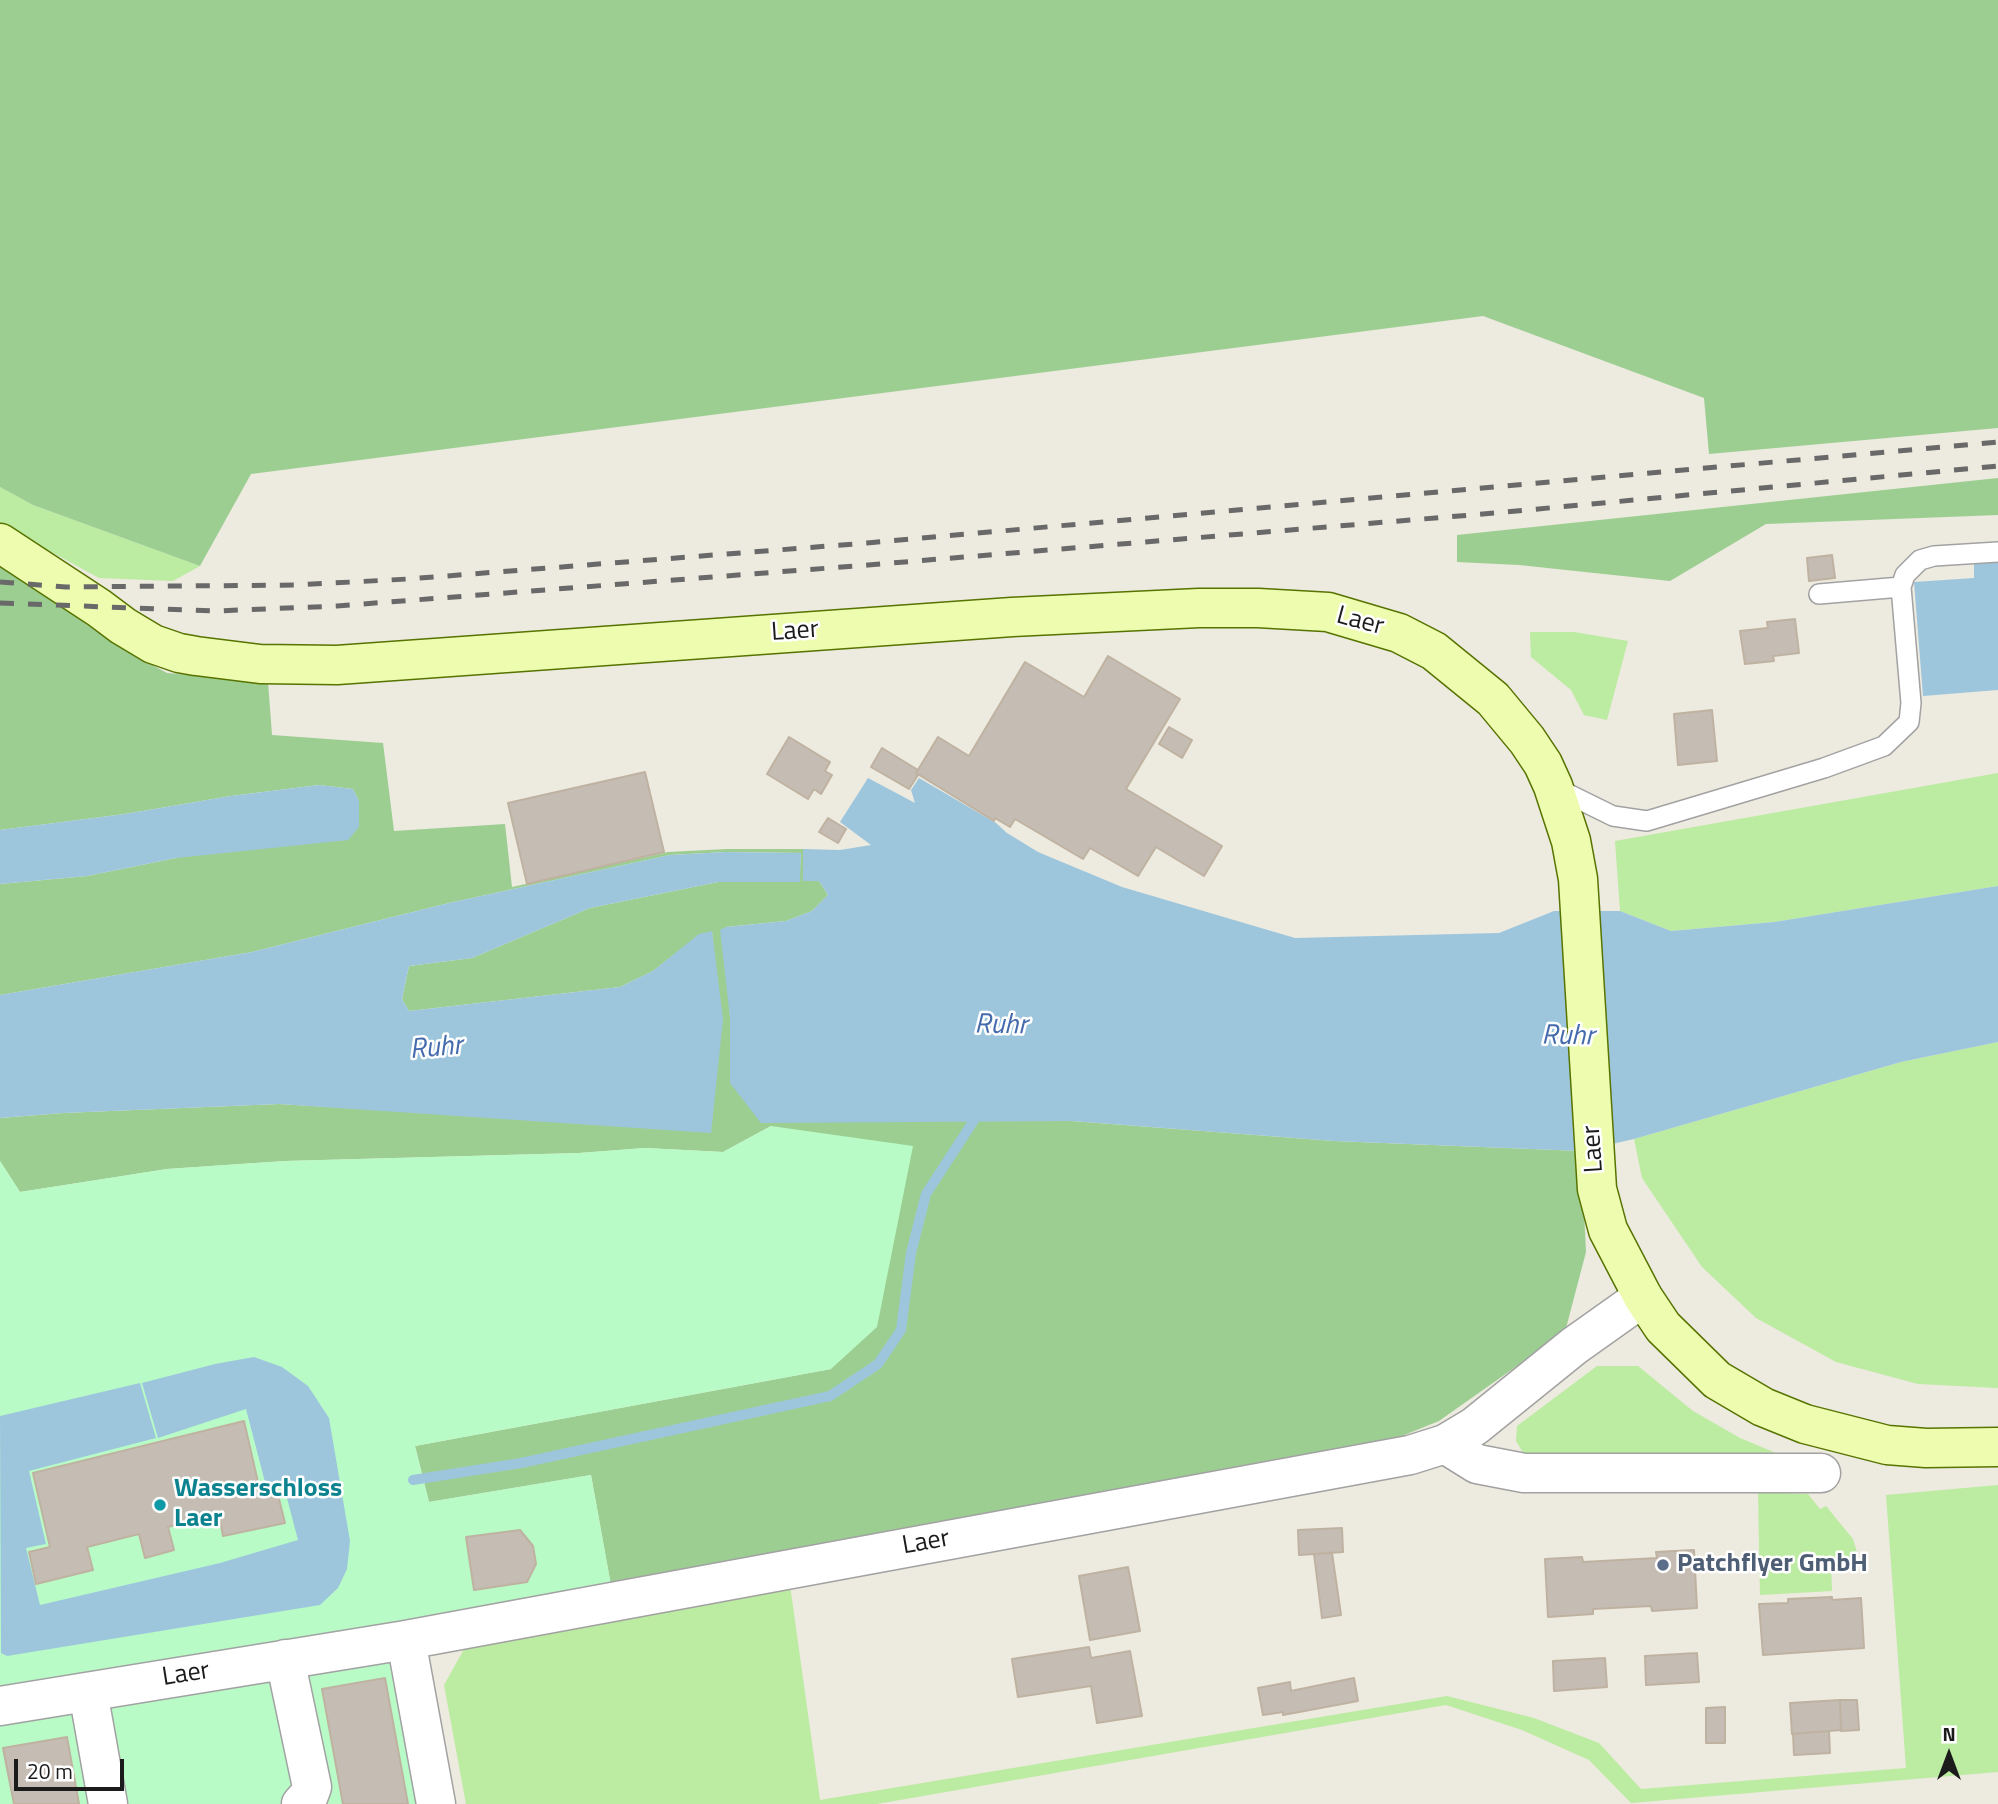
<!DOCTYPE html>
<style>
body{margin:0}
#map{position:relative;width:1998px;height:1804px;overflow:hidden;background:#edeadf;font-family:"Titillium Web",sans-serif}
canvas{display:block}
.north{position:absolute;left:1914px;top:1720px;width:70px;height:70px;-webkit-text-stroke:5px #fff;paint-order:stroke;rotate:0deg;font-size:19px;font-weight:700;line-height:28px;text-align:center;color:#1b1b1b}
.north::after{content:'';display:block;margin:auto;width:24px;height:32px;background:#1b1b1b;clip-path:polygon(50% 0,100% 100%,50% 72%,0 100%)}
.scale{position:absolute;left:14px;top:1759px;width:110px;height:32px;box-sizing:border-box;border:4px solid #1b1b1b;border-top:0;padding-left:9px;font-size:21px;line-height:24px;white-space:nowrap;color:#1b1b1b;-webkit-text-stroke:5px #fff;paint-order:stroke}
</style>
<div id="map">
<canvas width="1998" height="1804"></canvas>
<div class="north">N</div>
<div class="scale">20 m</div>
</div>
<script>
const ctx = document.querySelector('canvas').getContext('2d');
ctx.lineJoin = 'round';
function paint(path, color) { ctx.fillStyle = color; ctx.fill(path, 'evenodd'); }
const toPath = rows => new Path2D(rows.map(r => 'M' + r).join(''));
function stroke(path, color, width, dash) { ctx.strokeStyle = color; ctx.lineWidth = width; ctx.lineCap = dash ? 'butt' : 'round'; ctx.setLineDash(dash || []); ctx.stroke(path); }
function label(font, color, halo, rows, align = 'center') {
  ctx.font = font + ' "Titillium Web",sans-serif'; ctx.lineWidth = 5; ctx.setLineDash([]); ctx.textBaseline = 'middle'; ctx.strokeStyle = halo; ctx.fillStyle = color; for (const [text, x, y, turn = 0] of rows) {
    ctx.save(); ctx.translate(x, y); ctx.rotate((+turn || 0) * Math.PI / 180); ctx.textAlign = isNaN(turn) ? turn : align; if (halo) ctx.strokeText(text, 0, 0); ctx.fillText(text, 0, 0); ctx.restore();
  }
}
paint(toPath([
 [0,487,33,505,200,566,173,581,99,578,0,524],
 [1530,632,1574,632,1628,641,1607,720,1584,715,1571,690,1531,657],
 [1998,773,1998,886,1774,922,1671,931,1620,911,1615,841],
 [1998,1042,1998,1388,1918,1384,1836,1362,1756,1318,1702,1267,1642,1178,1634,1139,1901,1062],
 [1597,1366,1638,1366,1693,1411,1740,1438,1793,1460,1535,1463,1522,1451,1516,1441,1517,1426],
 [1998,1485,1998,1772,1631,1803,1589,1760,1522,1730,1446,1705,877,1804,466,1804,444,1685,473,1633,790,1585,820,1800,1447,1696,1534,1718,1599,1743,1641,1789,1906,1768,1886,1495],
 [1758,1492,1808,1494,1820,1509,1826,1506,1853,1539,1857,1552,1856,1557,1849,1561,1831,1564,1832,1591,1760,1595]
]), '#bceba2');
paint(toPath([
 [0,0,1998,0,1998,428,1709,454,1704,398,1483,316,251,474,200,566,33,505,0,487],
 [1998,478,1998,515,1766,524,1670,581,1519,565,1457,562,1457,535],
 [0,564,119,647,167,673,268,682,272,735,383,743,394,831,505,824,512,887,668,852,727,849,803,849,803,881,819,881,828,895,812,911,786,921,726,927,730,1017,730,1083,1072,1121,1334,1141,1581,1151,1586,1252,1565,1332,1439,1421,1345,1459,612,1591,591,1475,429,1502,415,1446,831,1369,771,1126,723,1152,645,1148,579,1153,285,1161,167,1169,20,1192,0,1161,0,1118,63,1113,279,1104,449,1114,715,963,712,932,699,935,653,971,620,987,409,1011,402,999,409,966,472,958,590,908,718,882,799,882,801,853,726,852,670,855,449,903,252,952,0,995,0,884,87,876,176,858,359,801,353,789,319,785,231,796,125,814,0,830]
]), '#9cce92');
paint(toPath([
 [771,1126,913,1146,877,1327,831,1369,415,1446,429,1502,591,1475,612,1591,391,1628,422,1804,0,1804,0,1161,20,1192,167,1169,285,1161,579,1153,645,1148,723,1152]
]), '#b8fbc7');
paint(toPath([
 [1998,561,1998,690,1923,696,1914,582,1974,578,1974,563],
 [868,778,915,803,911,790,919,778,996,823,1007,833,1038,852,1122,887,1295,938,1499,933,1554,911,1620,911,1671,931,1774,922,1998,886,1998,1042,1901,1062,1634,1139,1581,1151,1334,1141,1072,1121,761,1123,730,1083,730,1017,720,930,726,927,786,921,812,911,828,895,819,881,803,881,803,849,840,850,871,845,840,822],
 [319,785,353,789,359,801,359,827,348,840,176,858,87,876,0,884,0,830,125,814,231,796],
 [726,852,801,853,800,882,718,882,590,908,472,958,409,966,402,999,409,1011,620,987,653,971,699,934,712,931,723,1019,711,1133,279,1104,63,1113,0,1118,0,995,252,952,449,903,670,855],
 [254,1357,282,1367,308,1386,329,1418,350,1541,347,1569,338,1588,320,1605,7,1656,1,1653,0,1416,140,1383,156,1438,29,1471,46,1544,26,1548,40,1605,220,1563,298,1540,283,1483,266,1486,246,1409,158,1438,142,1383,215,1364]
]), '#9dc6dd');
stroke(toPath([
 [413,1480,521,1463,830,1396,878,1364,901,1330,911,1253,926,1194,980,1111]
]), '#9dc6dd', 10);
const building = toPath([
 [1832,555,1835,578,1809,581,1807,558,1832,555],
 [1795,619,1799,653,1773,656,1774,661,1745,664,1740,631,1768,628,1767,622,1795,619],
 [1108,656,1180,699,1126,789,1222,846,1204,876,1156,847,1138,876,1090,848,1083,859,1015,819,1010,827,995,818,994,821,916,773,938,737,969,756,1025,662,1084,697,1108,656],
 [1712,710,1717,761,1678,765,1674,714,1712,710],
 [1169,727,1192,740,1182,758,1159,744,1169,727],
 [789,737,830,762,825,771,832,775,821,794,814,789,808,799,767,774,789,737],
 [882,748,918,770,916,773,918,775,909,789,871,767,882,748],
 [645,772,664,852,527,884,508,803,645,772],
 [828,818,846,829,838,843,819,832,828,818],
 [244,1421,261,1495,277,1491,285,1523,223,1536,219,1514,168,1527,174,1550,145,1558,139,1534,87,1547,93,1570,36,1584,29,1552,50,1547,33,1473,244,1421],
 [1342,1528,1343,1552,1299,1555,1298,1530,1342,1528],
 [520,1530,533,1546,536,1564,527,1582,474,1590,466,1537,520,1530],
 [1694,1550,1697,1608,1652,1611,1651,1606,1593,1609,1593,1614,1548,1617,1545,1559,1582,1557,1583,1562,1657,1558,1656,1552,1694,1550],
 [1332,1553,1341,1615,1322,1618,1314,1554,1332,1553],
 [1128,1567,1140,1631,1090,1640,1079,1576,1128,1567],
 [1832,1597,1832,1600,1861,1598,1864,1648,1763,1655,1759,1604,1788,1603,1788,1599,1832,1597],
 [1089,1647,1091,1658,1130,1651,1142,1716,1097,1723,1091,1686,1018,1697,1012,1659,1089,1647],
 [1697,1653,1699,1682,1646,1685,1645,1656,1697,1653],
 [1605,1658,1607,1687,1554,1691,1553,1661,1605,1658],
 [385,1678,408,1804,343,1804,322,1689,385,1678],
 [1354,1678,1358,1701,1283,1715,1283,1712,1263,1715,1258,1688,1290,1682,1291,1691,1354,1678],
 [1840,1700,1857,1700,1859,1730,1841,1731,1840,1700],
 [1840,1700,1841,1730,1792,1734,1790,1703,1840,1700],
 [1725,1707,1725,1743,1706,1743,1706,1708,1725,1707],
 [1829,1731,1830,1753,1794,1755,1793,1734,1829,1731],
 [67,1737,79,1804,14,1804,3,1748,67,1737]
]);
paint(building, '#c5bdb3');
stroke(building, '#bfb2a1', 2);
const lane = toPath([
 [1901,587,1905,575,1920,560,1934,556,1998,552],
 [1554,787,1613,816,1647,821,1824,768,1884,746,1909,722,1911,703,1901,587,1819,594]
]);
const street = toPath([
 [1445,1444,1477,1464,1524,1473,1821,1473],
 [285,1659,312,1787,309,1795,301,1804],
 [88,1692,108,1804],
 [0,1706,406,1640],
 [436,1804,406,1640,1410,1455,1445,1444,1475,1426,1574,1346,1643,1297]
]);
const secondary = toPath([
 [0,543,99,608,123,626,153,644,179,653,196,656,260,664,337,665,1012,617,1199,608,1258,608,1328,612,1399,633,1434,651,1493,699,1527,740,1543,764,1553,786,1571,841,1578,879,1597,1189,1608,1230,1643,1297,1663,1327,1717,1380,1763,1407,1805,1424,1887,1445,1926,1448,1998,1447]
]);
stroke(lane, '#a2a2a2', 22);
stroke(street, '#a2a2a2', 41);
stroke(secondary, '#577300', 41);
stroke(lane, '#fff', 19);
stroke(street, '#fff', 38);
stroke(secondary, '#edfcaf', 38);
stroke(toPath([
 [0,582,66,587,296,585,408,579,867,543,1998,442],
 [0,603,216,611,337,606,868,565,1495,513,1998,466]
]), '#696969', 5, [14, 14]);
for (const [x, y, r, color] of [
 [160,1505,7,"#0f9aa8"],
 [1663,1565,7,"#5c6f8a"]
]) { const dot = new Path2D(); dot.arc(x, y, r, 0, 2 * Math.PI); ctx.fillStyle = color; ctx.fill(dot); stroke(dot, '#fff', 2.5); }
label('26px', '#1b1b1b', '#fff', [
 ["Laer",1360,622,15],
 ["Laer",795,632,-4],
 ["Laer",1594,1149,-94],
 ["Laer",926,1543,-10],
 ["Laer",186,1675,-9]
]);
label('bold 26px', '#0d838f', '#fff', [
 ["Wasserschloss",174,1490],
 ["Laer",174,1520]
], 'left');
label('bold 26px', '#4e5e75', '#fff', [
 ["Patchflyer GmbH",1677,1565]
], 'left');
label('italic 28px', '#456bad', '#fff', [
 ["Ruhr",1001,1026,1],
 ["Ruhr",1568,1037,1],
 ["Ruhr",436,1049,-5]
]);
</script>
